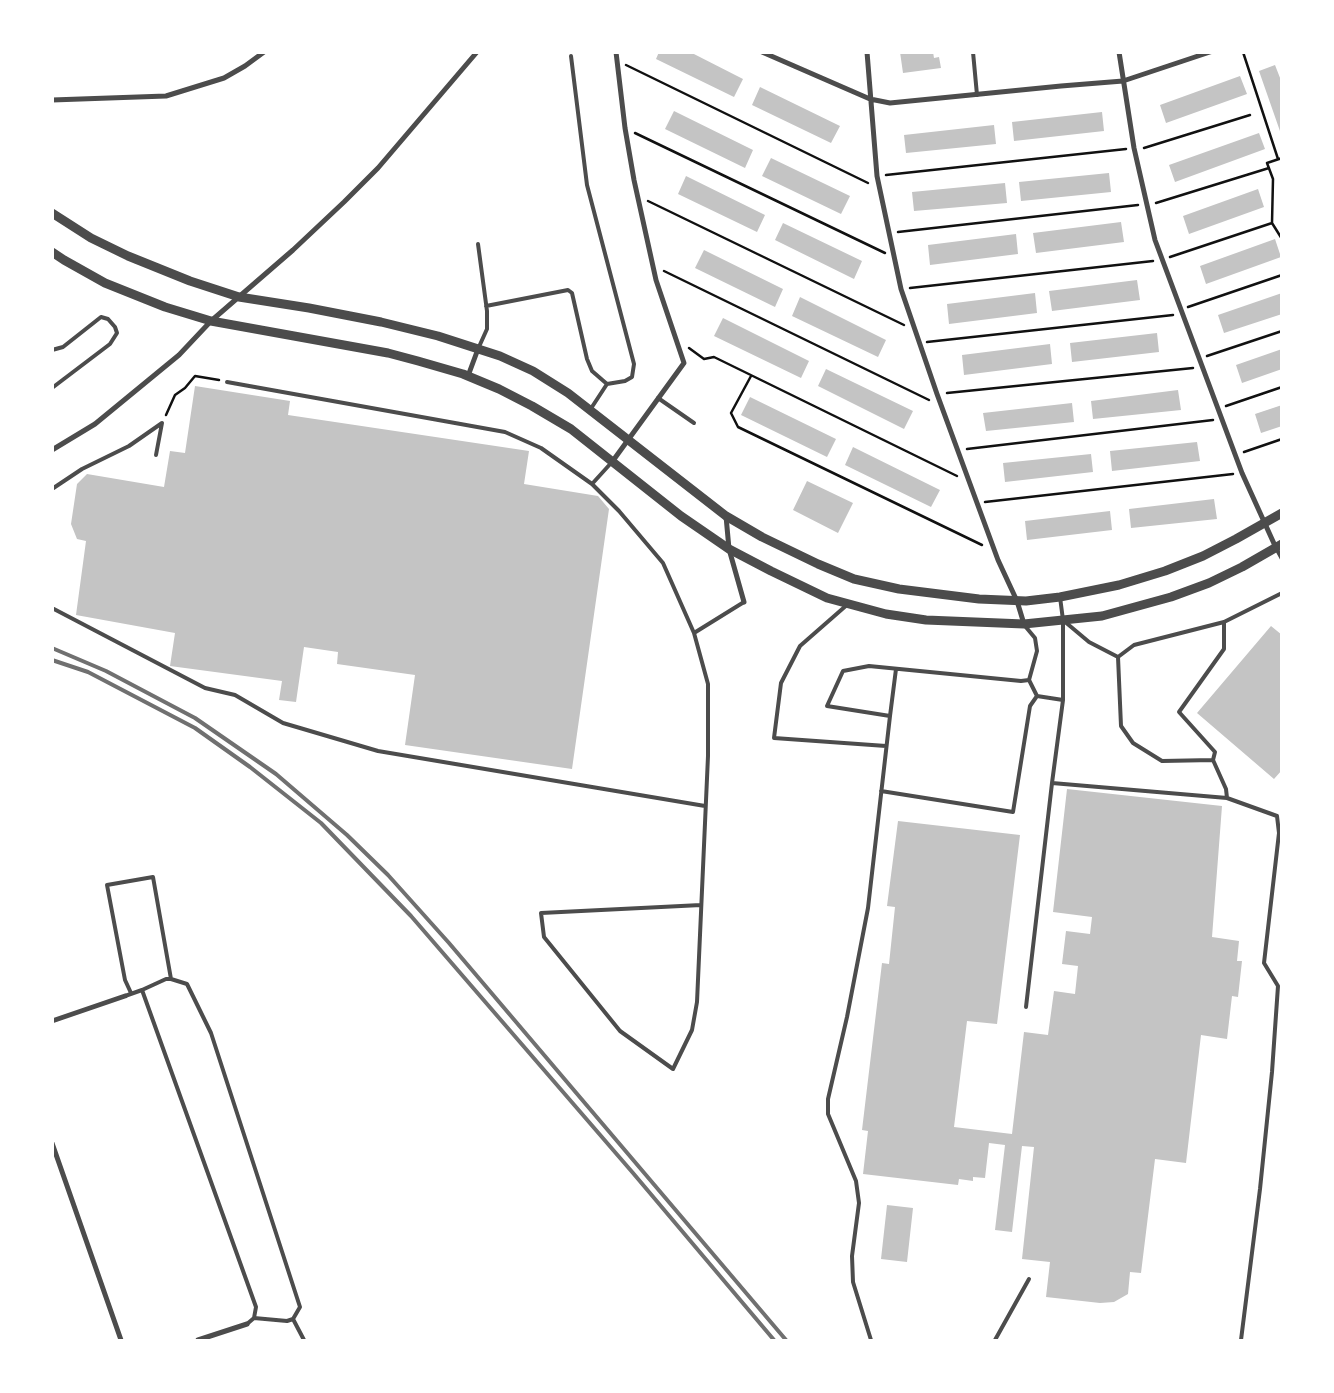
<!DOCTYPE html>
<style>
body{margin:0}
#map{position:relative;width:1334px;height:1393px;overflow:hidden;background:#fff;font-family:"Nunito Sans",sans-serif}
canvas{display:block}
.frame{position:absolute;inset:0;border:54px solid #fff;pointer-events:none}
</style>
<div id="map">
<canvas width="1334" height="1393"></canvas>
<div class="frame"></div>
</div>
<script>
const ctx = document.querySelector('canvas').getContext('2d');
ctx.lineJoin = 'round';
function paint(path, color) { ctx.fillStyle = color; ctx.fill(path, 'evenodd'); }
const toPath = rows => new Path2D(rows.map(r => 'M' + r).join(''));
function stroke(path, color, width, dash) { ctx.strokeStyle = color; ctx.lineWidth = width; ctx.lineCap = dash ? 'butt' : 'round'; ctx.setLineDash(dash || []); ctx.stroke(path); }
paint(toPath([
 [659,52,690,52,743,79,734,97,656,59],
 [900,52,933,52,934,58,939,57,941,68,903,73],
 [1275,65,1282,83,1281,134,1259,71],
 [1240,76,1247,94,1166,123,1160,105],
 [760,87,840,126,831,143,752,105],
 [674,111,753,150,745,168,665,129],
 [1102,112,1104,131,1014,141,1012,122],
 [994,125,996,144,906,153,904,135],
 [1259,133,1265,149,1175,182,1169,165],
 [771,158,850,196,841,214,762,176],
 [1109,173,1111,192,1021,201,1019,182],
 [686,176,765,215,757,232,678,194],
 [1005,183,1007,203,914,211,912,192],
 [1258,189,1264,207,1189,234,1183,216],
 [1121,222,1124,242,1036,253,1033,233],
 [783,223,862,261,854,279,775,240],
 [1016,234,1018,254,930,265,928,245],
 [1275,239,1281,257,1206,284,1200,266],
 [704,250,783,289,775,307,695,268],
 [1137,280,1140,300,1052,311,1049,291],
 [1035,293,1037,313,949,324,947,304],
 [1282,293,1282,314,1224,333,1218,315],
 [800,297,886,340,878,357,792,316],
 [723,318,809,361,801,378,714,336],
 [1157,333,1159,352,1072,362,1070,343],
 [1050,344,1052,364,964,375,962,355],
 [1282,349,1282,369,1242,383,1236,365],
 [826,369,913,411,904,429,818,386],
 [195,386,290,401,288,415,529,451,524,484,598,496,609,509,572,769,405,745,415,675,337,664,338,652,304,647,296,702,279,700,282,681,170,666,175,633,76,615,86,541,77,539,71,524,77,484,87,474,164,487,170,451,185,453],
 [1178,390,1181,410,1093,419,1091,401],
 [750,397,836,439,827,457,741,415],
 [1072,403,1074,422,986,431,983,413],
 [1282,405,1282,426,1261,433,1255,414],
 [1197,442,1200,461,1112,471,1110,451],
 [853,447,940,490,931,507,845,465],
 [1091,454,1093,472,1005,482,1003,463],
 [807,481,853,503,838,533,793,510],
 [1214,499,1217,519,1131,528,1129,509],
 [1110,511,1112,530,1027,540,1025,521],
 [1271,626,1282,635,1282,770,1274,779,1197,713],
 [1067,789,1222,806,1212,937,1239,941,1237,961,1242,961,1238,997,1232,996,1227,1039,1201,1035,1186,1163,1155,1159,1141,1273,1130,1272,1128,1294,1114,1302,1100,1303,1046,1297,1050,1262,1022,1259,1034,1147,1022,1146,1012,1232,995,1230,1005,1145,989,1143,985,1178,973,1177,973,1181,959,1179,958,1185,863,1174,868,1131,862,1130,882,963,889,964,895,907,887,906,898,821,1020,835,997,1024,967,1021,954,1127,1012,1134,1024,1032,1048,1035,1054,991,1075,994,1078,966,1062,964,1066,931,1090,934,1092,917,1053,912],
 [887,1205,913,1208,907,1262,881,1259]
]), '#c4c4c4');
stroke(toPath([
 [1243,52,1278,159],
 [626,65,868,183],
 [635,133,885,253],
 [1144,148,1250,115],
 [1282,158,1267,163,1273,179,1272,223,1282,239],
 [886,175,1126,149],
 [648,201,904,325],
 [1156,203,1269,168],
 [898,232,1138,205],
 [1170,257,1272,223],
 [664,271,929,400],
 [910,288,1153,261],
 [1188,307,1282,275],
 [927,342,1173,315],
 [689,348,704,359,714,357,957,476],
 [1207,356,1282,331],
 [751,376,731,413,738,427,982,545],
 [947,393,1193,368],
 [1226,406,1282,387],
 [166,415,175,395,185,388,195,376,219,380],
 [967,449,1213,420],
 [1244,452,1282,439],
 [985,502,1233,474]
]), '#111', 2.5);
stroke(toPath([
 [973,52,977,95],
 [571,56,587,185,634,364,632,377,625,381,607,384,590,410],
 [478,244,487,311,487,329,478,349],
 [486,306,568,290,572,293,587,359,592,371,607,384],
 [52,350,63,347,101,317,108,319,115,327,117,333,110,344,52,388],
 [227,382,505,432,541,448,592,484],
 [658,398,694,423],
 [612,462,592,484,619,511,663,563,694,633,708,684,708,756,697,1002,692,1030,673,1069,620,1031,544,937,541,913,701,905],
 [52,489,82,469,129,446,162,423,156,455],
 [1276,548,1282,559],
 [848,604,800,646,781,683,774,738,886,746],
 [52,608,205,688,235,695,283,723,378,751,705,806],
 [1064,621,1089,642,1118,657],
 [1224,622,1224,649,1179,712,1215,752,1213,760,1162,761,1133,743,1121,726,1118,657,1134,645,1224,622,1282,593],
 [1025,626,1035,638,1037,651,1029,680,1037,696,1063,700],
 [694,633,744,602],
 [890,716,896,669],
 [1213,760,1226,789,1227,798,1277,816,1279,833,1264,963,1278,986,1272,1072,1260,1189,1241,1340],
 [1052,783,1227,798],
 [881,791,1013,812,1030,706,1037,696],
 [142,990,166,979,171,979,187,984,211,1033,300,1307,293,1319,287,1321,254,1318],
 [131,993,125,980,107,885,153,877,171,979],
 [125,996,142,990,256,1307,254,1318,247,1324],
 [1026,1007,1052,783,1063,700,1063,620,1060,597],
 [293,1319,304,1340],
 [871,1340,853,1282,852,1256,859,1203,856,1181,828,1114,828,1099,847,1017,868,908,890,716,827,706,843,671,869,666,1021,681,1029,680],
 [995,1340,1029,1279]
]), '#4c4c4c', 4);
stroke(toPath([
 [762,52,870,99,890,103,1061,86,1123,81,1210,52],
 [867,52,877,176,901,289,937,394,998,560,1017,601,1024,624],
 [1119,52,1134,148,1155,240,1242,473,1276,548],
 [52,100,166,96,224,78,245,66,264,52],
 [468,376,478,349],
 [52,450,95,424,179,355,211,321,293,250,344,202,378,168,477,52],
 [612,462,684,363,656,280,634,180,625,128,616,52],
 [726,516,729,549,744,602],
 [52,1021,125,996],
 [52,1143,121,1340],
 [198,1340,247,1324]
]), '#4c4c4c', 5);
stroke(toPath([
 [52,213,91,238,128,256,190,281,239,297,309,308,381,322,438,336,500,356,533,371,568,393,726,516,762,537,818,564,854,579,899,589,979,599,1026,601,1060,597,1119,585,1165,571,1203,556,1236,539,1282,513],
 [52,252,64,260,105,283,165,307,211,321,388,353,418,361,463,374,499,389,532,406,571,429,681,516,729,549,771,571,827,598,886,614,926,620,1024,624,1102,616,1171,597,1209,583,1242,567,1282,544]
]), '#4c4c4c', 9);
stroke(toPath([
 [52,648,106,671,195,718,276,774,347,835,388,875,449,943,786,1340],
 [52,660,88,672,195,728,250,767,321,823,411,916,633,1173,774,1340]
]), '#707070', 4);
</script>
